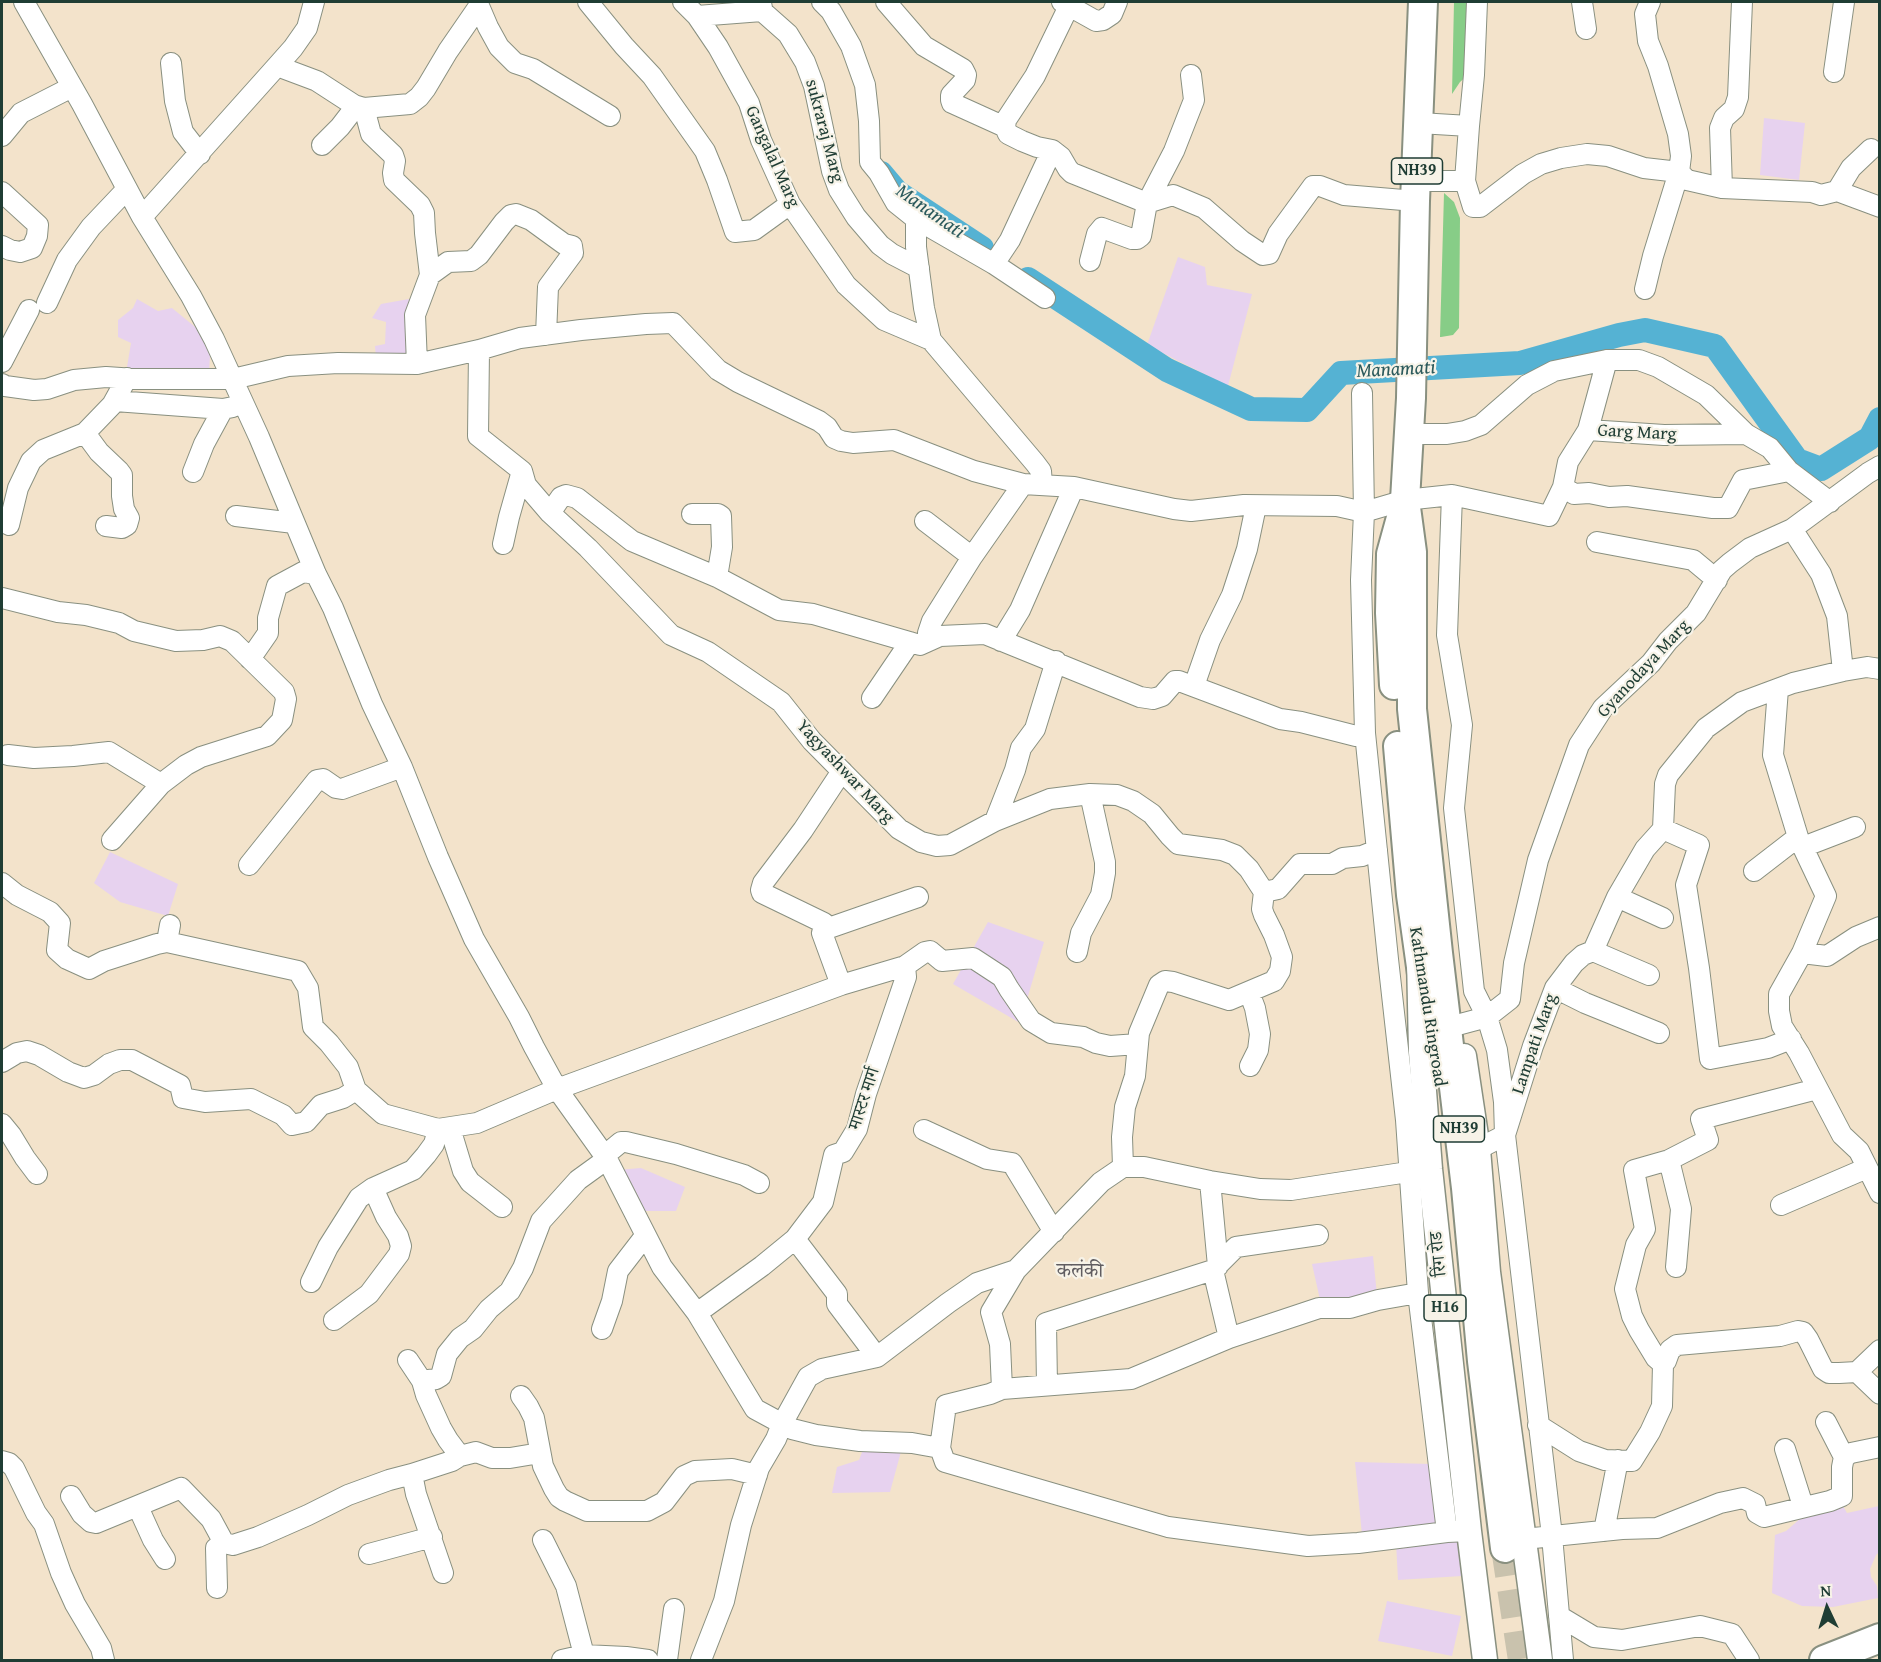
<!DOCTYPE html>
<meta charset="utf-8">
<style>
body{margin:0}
#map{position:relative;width:1881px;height:1662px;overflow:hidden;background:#f3e3cb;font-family:"Gentium Book Plus",serif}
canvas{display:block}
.frame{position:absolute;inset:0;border:3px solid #1f3d34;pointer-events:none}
.north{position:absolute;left:1797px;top:1578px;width:60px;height:60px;-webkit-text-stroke:4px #f7f3e8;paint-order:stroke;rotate:356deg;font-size:16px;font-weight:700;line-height:24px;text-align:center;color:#1f3d34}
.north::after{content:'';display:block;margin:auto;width:21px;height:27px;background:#1f3d34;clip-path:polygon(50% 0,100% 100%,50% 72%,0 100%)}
</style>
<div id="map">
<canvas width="1881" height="1662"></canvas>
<div class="frame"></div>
<div class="north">N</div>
</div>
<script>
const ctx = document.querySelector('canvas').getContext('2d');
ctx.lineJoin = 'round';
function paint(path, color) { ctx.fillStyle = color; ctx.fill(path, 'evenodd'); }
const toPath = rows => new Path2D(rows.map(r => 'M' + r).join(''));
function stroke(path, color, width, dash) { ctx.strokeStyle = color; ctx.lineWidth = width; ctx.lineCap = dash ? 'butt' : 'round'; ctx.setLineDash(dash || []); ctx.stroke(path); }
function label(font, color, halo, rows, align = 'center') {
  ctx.font = font + ' "Gentium Book Plus","Noto Serif Devanagari",serif'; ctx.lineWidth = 4.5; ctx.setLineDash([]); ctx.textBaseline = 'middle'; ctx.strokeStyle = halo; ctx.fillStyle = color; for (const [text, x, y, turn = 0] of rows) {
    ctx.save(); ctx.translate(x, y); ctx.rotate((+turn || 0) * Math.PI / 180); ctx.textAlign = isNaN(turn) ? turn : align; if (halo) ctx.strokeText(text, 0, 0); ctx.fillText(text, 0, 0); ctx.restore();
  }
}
paint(toPath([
 [1764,118,1805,123,1799,180,1760,175],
 [1178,257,1205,267,1207,285,1252,294,1228,386,1147,345],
 [137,299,158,311,172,308,211,340,209,372,126,373,131,343,118,337,118,320,133,308],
 [409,299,408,355,376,358,375,346,385,344,386,322,372,318,381,304],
 [110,852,178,884,168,916,120,902,94,883],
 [988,922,1044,942,1020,1023,953,984],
 [641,1168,685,1187,676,1211,639,1211,618,1170],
 [1373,1256,1377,1295,1321,1304,1312,1264],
 [864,1447,902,1448,890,1492,832,1493,837,1467,859,1460],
 [1355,1462,1431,1464,1443,1526,1362,1535],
 [1843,1506,1847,1513,1879,1506,1879,1552,1876,1555,1870,1569,1871,1577,1877,1586,1878,1598,1833,1607,1802,1606,1772,1593,1775,1535,1786,1531,1808,1512,1831,1512],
 [1460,1539,1462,1576,1398,1580,1396,1542],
 [1387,1601,1461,1616,1452,1656,1378,1641]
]), '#e7d2ef');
paint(toPath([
 [1454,2,1469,2,1468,75,1460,82,1452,94],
 [1444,193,1454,202,1460,218,1459,328,1453,335,1441,337,1440,337]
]), '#87cd87');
stroke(toPath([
 [881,173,897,192,982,248],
 [1028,279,1167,370,1251,409,1307,410,1341,373,1520,363,1619,335,1645,330,1715,346,1797,460,1821,469,1870,438,1880,419]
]), '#55b2d3', 24);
stroke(toPath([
 [1505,1548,1522,1660]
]), '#c9c2ad', 28, [28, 14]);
const minor = toPath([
 [24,2,82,104,142,217,191,296,214,339,259,437,316,574,333,608,372,704,402,767,438,857,474,939,519,1017,534,1047,557,1089,607,1159,662,1267,697,1313,755,1409,792,1429,816,1435,860,1441,912,1443,940,1448,945,1462,1168,1527,1308,1546,1358,1543,1447,1532,1469,1531],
 [588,2,624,46,652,76,705,151,717,180,735,232,754,230,790,204],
 [683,2,697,16,718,47,749,103,761,140,790,204,846,285,884,320,931,340],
 [748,2,762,11,788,34,805,62,814,86,832,171,839,190,856,217,880,245,892,254,919,268],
 [822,2,831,11,851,46,865,85,869,121,870,162,879,173,896,203,916,219,994,264,1045,298],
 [886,2,924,46,963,69,966,75,965,80,951,95,951,100,952,103,1005,127],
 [1062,2,1096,21,1103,20,1112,14,1117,2],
 [1582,2,1586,29],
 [697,16,762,11,762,7],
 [171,63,175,101,183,132,200,154],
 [277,66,293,48,307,28,314,2],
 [1834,72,1844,2],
 [364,108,371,134,393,155,395,161,393,173,394,180,420,205,424,213,425,233,430,275,415,315,417,364],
 [1419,123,1469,126,1474,75,1477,2],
 [2,136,21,113,72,87],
 [322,145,340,127,350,114,354,105],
 [1871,149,1851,168,1837,191,1880,207],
 [1052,150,1037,147,1022,141,1008,134,1005,127,1006,120,1035,76,1069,6],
 [1416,181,1465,181,1473,207,1480,207,1523,174,1541,164,1561,158,1587,154,1608,156,1644,168,1679,172,1687,180,1722,188,1812,192,1821,195,1837,191],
 [1465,181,1469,126],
 [1722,188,1720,128,1724,118,1734,109,1738,97,1742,2],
 [2,192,38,225,37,236,32,248,20,252,10,250,2,246],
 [142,217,277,66,317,81,354,105,364,108,410,104,419,97,426,88,448,51,479,6,488,27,499,47,515,63,533,69,610,116],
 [916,219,916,247,924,308,931,340,1035,463,1041,471,1042,484],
 [1090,261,1097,234,1102,228,1132,239,1137,239,1141,236,1147,203,1174,151,1194,100,1191,75],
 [994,264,1010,240,1052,150,1061,157,1068,169,1072,173,1147,203,1173,195,1204,208,1242,241,1263,255,1269,254,1278,234,1313,186,1320,186,1344,195,1415,201],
 [430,275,448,262,471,261,479,255,504,222,511,215,516,214,531,220,564,244,572,246,573,253,548,287,546,335],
 [1645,289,1653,256,1679,172,1681,156,1678,134,1658,66,1648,41,1645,14,1650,2],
 [47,303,67,260,91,227,127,189],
 [479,350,478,436,522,471,526,485,550,513,588,548,671,635,708,652,781,702,812,741,899,829,921,842,937,846,950,845,995,821,1050,799,1090,794,1117,795,1133,801,1152,814,1170,836,1178,844,1222,850,1235,855,1249,869,1264,892],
 [2,362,29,310],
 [2,384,5,386,34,390,47,389,74,380,106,377,135,379,233,379,288,366,338,363,417,364,479,350,520,338,581,330,646,324,673,323,718,370,738,382,819,421,827,427,834,438,841,441,853,443,894,440,974,471,1023,484,1074,487,1174,509,1191,511,1244,505,1337,506,1364,512,1405,500,1452,495,1549,516,1563,487,1568,462,1588,430,1664,435,1746,434,1770,448,1789,471,1830,502],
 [1362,393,1364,512,1361,580,1365,733,1388,959,1406,1120,1418,1293,1447,1532],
 [115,401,223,409],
 [1588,430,1607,360],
 [85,433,99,452,119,471,122,475,122,496,124,509,129,518,127,525,122,528,106,526],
 [1410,434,1447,434,1465,431,1481,425,1527,385,1554,371,1607,360,1639,360,1658,367,1706,395,1746,434],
 [193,472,204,444,223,409,233,407],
 [1563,487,1574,494,1589,493,1609,497,1627,496,1713,508,1728,508,1743,480,1789,471],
 [1452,495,1447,635,1462,725,1454,808,1474,991,1487,1017,1497,1050,1504,1102,1505,1135,1552,1536,1563,1660],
 [550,513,561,497,566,495,577,498,632,541,717,577,779,610,813,614,920,645,940,636,985,634,1140,697,1153,699,1162,696,1175,681,1179,681,1280,719,1301,722,1356,736,1365,733],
 [692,514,718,514,721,516,722,547,717,577],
 [236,516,294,523],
 [925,521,972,557],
 [9,525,18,488,31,461,43,450,85,433,112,405,127,378],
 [1792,529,1821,574,1837,616,1843,671],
 [1597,542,1693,560,1717,580],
 [503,544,509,517,522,471],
 [2,598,58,612,86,615,119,623,134,631,176,641,203,640,220,636,232,641,284,692,286,699,282,720,267,736,201,757,186,765,161,784,112,840],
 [928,641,928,633,932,621,972,557,1023,484],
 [1001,641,1020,610,1074,487],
 [250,659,268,633,268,618,277,586,303,572,316,574],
 [1194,686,1210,640,1232,595,1247,549,1256,506],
 [1778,689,1773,755,1798,837,1826,896,1802,953,1779,994,1779,1011,1782,1026,1799,1053,1842,1135,1859,1151,1880,1193],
 [872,698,910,642],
 [8,755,34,758,73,756,109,752,161,784],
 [995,821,1015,770,1021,748,1035,729,1056,661],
 [1663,829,1699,845,1686,885,1699,968,1710,1059,1768,1048,1791,1039],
 [1803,847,1855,827],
 [249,865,317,780,323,779,336,788,342,789,402,767],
 [1754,871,1798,837],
 [2,883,17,895,50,912,60,923,57,950,67,959,89,969,104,961,157,944,167,942,170,925],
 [1264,892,1278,889,1300,864,1332,864,1343,858,1362,856,1377,850],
 [1617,897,1663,918],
 [826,929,824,923,762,893,761,890,763,883,803,830,842,771],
 [167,942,298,971,308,988,313,1027,329,1043,348,1067,356,1090,383,1114,438,1129],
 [1593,951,1649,975],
 [1077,952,1081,933,1101,895,1105,873,1105,862,1090,794],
 [1802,953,1827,956,1856,937,1880,927],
 [841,985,822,933,826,929,918,897],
 [1555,988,1585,1003,1659,1033],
 [1249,992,1255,1008,1260,1034,1258,1050,1250,1066],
 [1457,1025,1487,1017,1510,999,1514,963,1538,860,1579,745,1603,708,1651,663,1668,641,1696,613,1722,570,1730,563,1750,548,1792,529,1868,473,1880,466],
 [2,1062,17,1053,27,1051,39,1055,68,1072,84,1078,94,1075,109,1064,120,1060,132,1060,180,1085,183,1098,205,1102,251,1099,283,1115,292,1125,306,1122,321,1105,343,1098,356,1090],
 [2,1124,11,1135,25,1158,37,1174],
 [450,1128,463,1171,470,1182,502,1207],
 [924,1130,987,1159,1012,1163,1054,1232],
 [1478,1149,1505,1135,1533,1046,1555,988,1574,963,1583,955,1593,951,1617,897,1645,849,1663,829,1665,784,1668,775,1706,728,1742,702,1793,683,1843,671,1867,667,1880,669],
 [604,1156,621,1142,626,1142,676,1154,744,1175,759,1183],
 [1669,1160,1681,1209,1676,1267],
 [1123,1167,1122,1137,1125,1107,1135,1076,1139,1033,1159,985,1165,981,1173,982,1229,1000,1274,981,1280,971,1282,957,1274,935,1264,915,1262,909,1264,892],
 [1210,1181,1218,1266],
 [1781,1205,1867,1168],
 [795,1239,837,1294,837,1304,877,1357],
 [1213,1270,1229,1338],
 [311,1282,328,1247,359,1198,373,1188,413,1170,426,1155,434,1144,438,1129,477,1123,557,1089,841,985,905,966,925,952,930,951,942,961,973,958,1002,977,1009,989,1031,1021,1051,1033,1083,1037,1096,1043,1110,1046,1138,1044],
 [697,1313,762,1266,795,1239,823,1202,834,1155,843,1152,857,1129,866,1094,906,977,905,966],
 [334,1320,369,1294,399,1254,401,1246,398,1236,386,1217,373,1188],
 [602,1329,612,1301,618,1271,645,1236],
 [408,1360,422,1381,426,1395,441,1428,448,1440,460,1456,476,1452,492,1458,510,1458,540,1453],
 [1663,1364,1656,1358,1639,1330,1632,1316,1625,1289,1636,1245,1645,1229,1634,1170,1669,1160,1708,1140,1701,1119,1817,1089],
 [1857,1372,1880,1394],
 [422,1381,436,1379,441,1376,447,1354,460,1338,473,1329,489,1309,510,1291,523,1268,541,1221,578,1180,607,1159],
 [1047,1385,1046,1323,1213,1270,1236,1247,1318,1235],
 [1002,1389,1000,1344,991,1312,1016,1270],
 [521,1396,528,1406,534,1418,543,1466,554,1489,559,1497,565,1501,587,1511,647,1511,664,1502,684,1476,695,1471,732,1469,757,1475],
 [1826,1422,1844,1457],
 [1538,1425,1579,1451,1605,1460,1632,1461,1650,1432,1662,1406,1663,1364,1666,1361,1670,1350,1677,1345,1780,1336,1798,1331,1803,1332,1808,1339,1823,1369,1829,1373,1839,1373,1857,1372,1880,1350],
 [940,1448,946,1405,990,1394,1002,1389,1131,1379,1229,1338,1319,1308,1350,1308,1378,1300,1418,1293],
 [1785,1449,1803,1506],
 [2,1461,9,1463,14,1468,36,1513,44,1524,61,1573,75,1604,101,1648,104,1660],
 [71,1496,82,1514,91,1522,96,1523,181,1488,211,1519,224,1543,233,1545,258,1537,308,1515,348,1495,389,1480,412,1474],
 [138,1507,153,1540,165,1559],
 [1604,1531,1618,1460],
 [1524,1539,1622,1529,1657,1528,1720,1503,1743,1498,1755,1504,1757,1513,1764,1517,1830,1501,1842,1496,1842,1467,1844,1457,1851,1453,1880,1447],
 [543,1540,566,1586,584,1655],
 [369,1554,432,1537],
 [443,1573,416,1494,412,1474,452,1461,460,1456],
 [217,1588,216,1548,224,1543],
 [1559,1616,1594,1637,1622,1640,1700,1626,1732,1634,1749,1660],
 [562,1660,584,1655,626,1657,648,1660],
 [667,1660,674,1609],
 [701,1660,724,1601,741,1525,759,1468,776,1439,782,1424,808,1377,822,1369,877,1357,948,1303,977,1283,1016,1270,1101,1182,1123,1167,1144,1167,1210,1181,1260,1189,1291,1190,1421,1170]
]);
const major = toPath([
 [1419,956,1421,1052,1430,1169,1469,1531,1485,1660],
 [1464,1056,1478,1149,1488,1272,1540,1660]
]);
const highway = toPath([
 [1423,2,1415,201,1411,398,1405,500,1412,552,1412,709,1438,953,1466,1188,1482,1361,1505,1548],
 [1394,685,1390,613,1391,554,1402,514],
 [1398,746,1411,895,1422,974],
 [1824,1660,1880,1638]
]);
stroke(minor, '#899080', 22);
stroke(major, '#899080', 27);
stroke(highway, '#899080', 32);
stroke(minor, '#fff', 20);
stroke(major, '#fff', 24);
stroke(highway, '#fff', 28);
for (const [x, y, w] of [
 [1417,171,51],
 [1459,1129,51],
 [1445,1308,42]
]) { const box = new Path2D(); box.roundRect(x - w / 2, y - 13, w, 26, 4.5); ctx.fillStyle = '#f7f3e8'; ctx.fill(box); stroke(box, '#1f3d34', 1.5); }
label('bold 16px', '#1f3d34', null, [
 ["NH39",1417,171],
 ["NH39",1459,1129],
 ["H16",1445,1308]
]);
label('18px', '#1f3d34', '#f7f3e8', [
 ["sukraraj Marg",824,131,75],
 ["Gangalal Marg",772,157,66],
 ["Garg Marg",1637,433,3],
 ["Gyanodaya Marg",1644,669,-47],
 ["Yagyashwar Marg",845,772,47],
 ["Kathmandu Ringroad",1427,1007,81],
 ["Lampati Marg",1535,1044,-71],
 ["मास्टर मार्ग",865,1099,-72],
 ["रिंग रोड",1439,1254,-96]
]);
label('italic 20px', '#2c5a5c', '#f7f3e8', [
 ["Manamati",930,212,35],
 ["Manamati",1396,370,-3]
]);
label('20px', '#605d61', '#f7f3e8', [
 ["कलंकी",1080,1272]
]);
</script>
